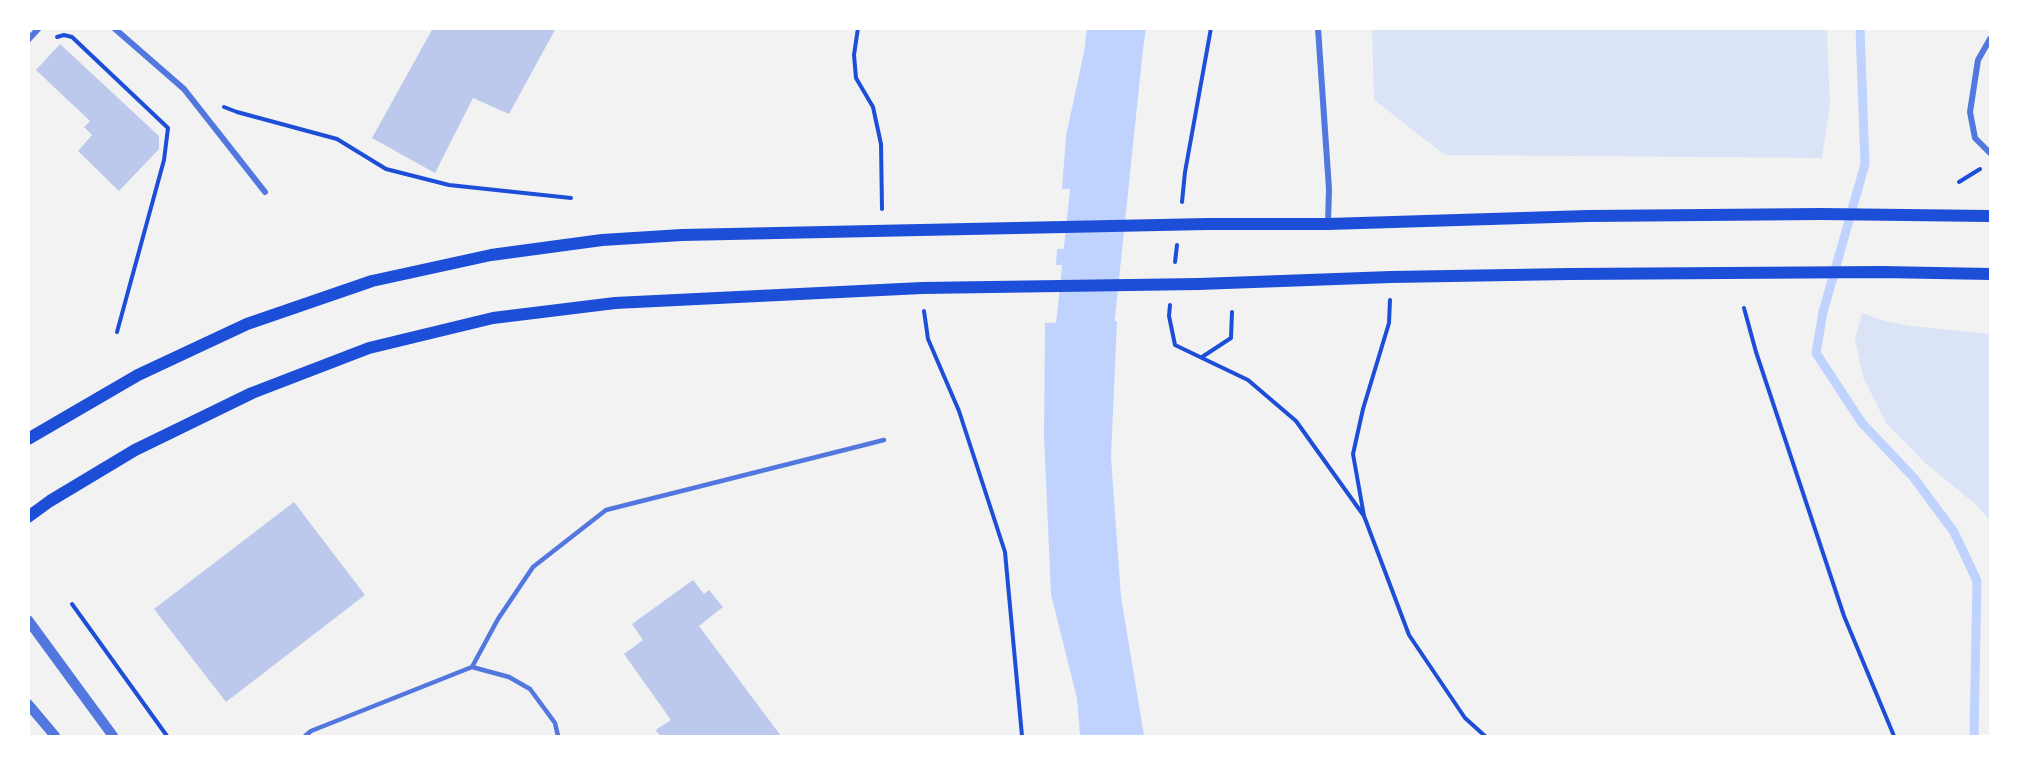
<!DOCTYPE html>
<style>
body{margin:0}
#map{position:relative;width:2019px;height:765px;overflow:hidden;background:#f2f2f2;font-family:"IBM Plex Sans",sans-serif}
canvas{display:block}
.frame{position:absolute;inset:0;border:30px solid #fff;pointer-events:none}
</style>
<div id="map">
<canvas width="2019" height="765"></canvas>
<div class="frame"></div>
</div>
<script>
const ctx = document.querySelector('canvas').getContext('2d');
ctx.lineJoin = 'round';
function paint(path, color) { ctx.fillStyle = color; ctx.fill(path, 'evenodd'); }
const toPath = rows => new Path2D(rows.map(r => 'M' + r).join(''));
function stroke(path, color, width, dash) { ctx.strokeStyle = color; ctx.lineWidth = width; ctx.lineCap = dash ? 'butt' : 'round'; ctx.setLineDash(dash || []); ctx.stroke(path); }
paint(toPath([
 [1372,29,1827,29,1830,105,1822,158,1445,155,1374,100],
 [1862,313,1884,321,1911,326,1990,334,1990,520,1975,504,1925,463,1886,423,1863,377,1855,339]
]), '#dbe4f7');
paint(toPath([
 [1089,29,1146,29,1121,188,1062,189,1066,136],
 [1113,248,1111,264,1056,265,1057,249],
 [1117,321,1111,457,1121,597,1144,736,1080,736,1077,698,1051,594,1044,436,1045,323]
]), '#bfd3fe');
stroke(toPath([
 [1860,28,1865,164,1823,312,1816,353,1862,423,1914,478,1954,532,1977,581,1974,736]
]), '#bfd3fe', 9);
stroke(toPath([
 [1077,402,1116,28]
]), '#bfd3fe', 58);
paint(toPath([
 [433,28,556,28,509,114,473,98,435,173,372,138],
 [60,44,159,136,159,149,119,191,78,151,92,135,84,127,90,121,36,70],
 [294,502,365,595,226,702,154,609],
 [693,580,704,594,709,590,723,607,699,626,781,736,661,736,656,731,657,729,671,720,624,654,643,640,632,624]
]), '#bdc9ec');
stroke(toPath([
 [858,28,854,55,856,78,873,107,881,144,882,209],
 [57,37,64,35,72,37,168,128,164,160,117,332],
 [224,107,237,112,337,139,386,169,449,185,571,198],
 [1959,182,1980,169],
 [1182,202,1185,172,1211,28],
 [1175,262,1177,245],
 [1390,300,1389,323,1363,409,1353,454,1364,516,1409,635,1465,718,1485,736],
 [1170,305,1169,316,1175,345,1248,380,1296,421,1364,516],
 [1744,308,1756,352,1844,616,1894,736],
 [924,311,928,339,959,411,1005,552,1022,736],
 [1202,357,1231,338,1232,312],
 [72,604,167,736]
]), '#1d4ed8', 4);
stroke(toPath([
 [472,667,509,677,530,689,555,723,558,736],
 [305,736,311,731,472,667,498,619,533,567,606,510,884,440]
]), '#5277de', 4.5);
stroke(toPath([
 [114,28,184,89,265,192],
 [1318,28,1329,189,1328,223],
 [1990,39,1978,60,1970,112,1975,138,1990,153],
 [28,40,39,28]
]), '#5277de', 6);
stroke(toPath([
 [28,620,113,736],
 [28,704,55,736]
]), '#5277de', 10);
stroke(toPath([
 [28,439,138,375,247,324,372,281,491,255,602,240,682,235,1207,224,1328,224,1588,216,1821,214,1990,216],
 [28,517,50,501,135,450,252,393,369,348,493,318,615,303,922,288,1199,284,1391,277,1570,274,1882,272,1990,274]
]), '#1d4ed8', 12);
</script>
